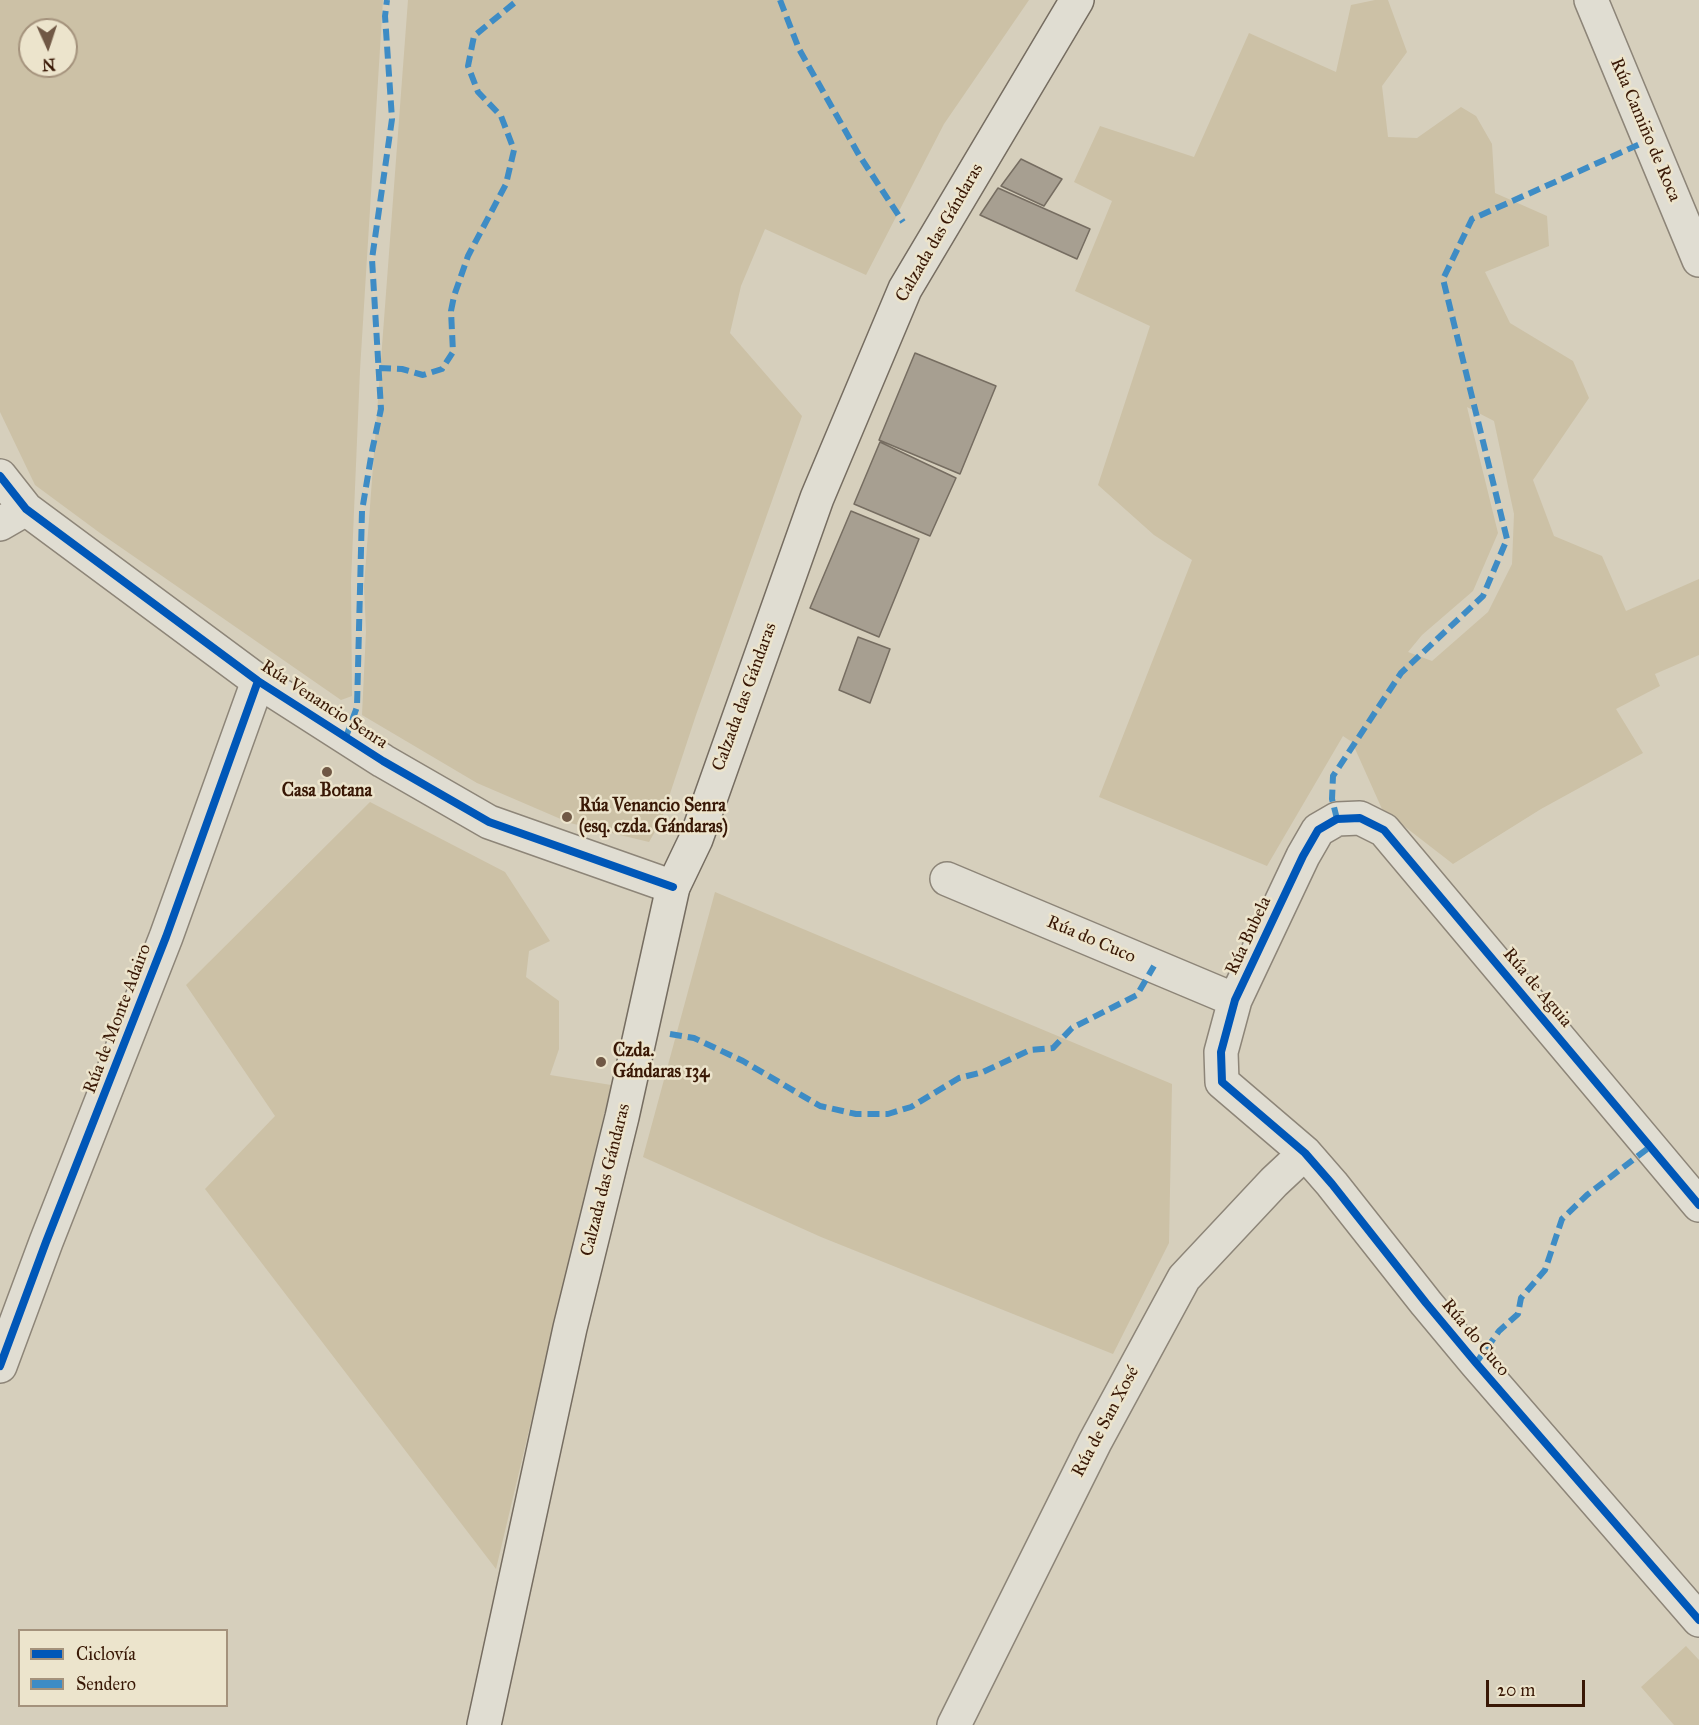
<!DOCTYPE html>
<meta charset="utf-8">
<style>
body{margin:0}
#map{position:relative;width:1699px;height:1725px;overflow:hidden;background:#d6cfbc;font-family:"IM FELL Great Primer",serif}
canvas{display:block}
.legend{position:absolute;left:18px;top:1629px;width:210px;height:78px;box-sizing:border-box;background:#ece4cc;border:2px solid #a4927c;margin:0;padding:8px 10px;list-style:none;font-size:18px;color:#391805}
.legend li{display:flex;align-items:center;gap:12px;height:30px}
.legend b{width:30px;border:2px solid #a4927c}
.north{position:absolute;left:18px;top:18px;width:60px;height:60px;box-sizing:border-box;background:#ece4cc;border:2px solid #a4927c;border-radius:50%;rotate:177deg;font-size:16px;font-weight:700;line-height:24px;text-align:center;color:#391805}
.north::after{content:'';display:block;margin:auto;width:21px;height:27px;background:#705845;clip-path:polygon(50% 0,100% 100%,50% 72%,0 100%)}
.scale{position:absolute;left:1486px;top:1680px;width:99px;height:27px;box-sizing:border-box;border:3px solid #391805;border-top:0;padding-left:8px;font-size:18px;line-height:21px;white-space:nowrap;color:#391805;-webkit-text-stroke:4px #ece4cc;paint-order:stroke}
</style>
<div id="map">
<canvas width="1699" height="1725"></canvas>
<ul class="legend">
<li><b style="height:8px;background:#0057b8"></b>Ciclovía</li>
<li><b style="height:8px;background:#3e8cc5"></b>Sendero</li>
</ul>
<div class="north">N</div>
<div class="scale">20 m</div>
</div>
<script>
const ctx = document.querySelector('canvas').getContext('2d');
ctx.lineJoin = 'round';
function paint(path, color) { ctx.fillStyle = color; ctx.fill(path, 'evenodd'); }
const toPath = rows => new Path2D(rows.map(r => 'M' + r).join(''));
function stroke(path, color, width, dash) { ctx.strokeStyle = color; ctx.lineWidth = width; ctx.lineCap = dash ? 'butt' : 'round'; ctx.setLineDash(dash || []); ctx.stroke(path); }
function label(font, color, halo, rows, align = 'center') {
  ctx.font = font + ' "IM FELL Great Primer",serif'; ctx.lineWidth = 5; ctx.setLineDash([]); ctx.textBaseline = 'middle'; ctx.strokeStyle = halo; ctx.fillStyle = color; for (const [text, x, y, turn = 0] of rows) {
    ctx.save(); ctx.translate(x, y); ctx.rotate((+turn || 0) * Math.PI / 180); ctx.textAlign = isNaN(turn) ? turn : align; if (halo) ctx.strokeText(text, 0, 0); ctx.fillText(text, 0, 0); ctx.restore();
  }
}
paint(toPath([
 [0,0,383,0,360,370,351,582,352,696,341,700,100,533,35,485,0,412],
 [30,30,66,30,66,66,30,66],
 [408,0,1029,0,944,124,866,275,765,229,741,286,730,333,802,416,696,715,661,821,649,842,570,823,477,783,362,715,366,631,364,586],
 [1375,0,1388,0,1407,52,1382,86,1388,137,1417,138,1461,107,1476,116,1492,144,1495,193,1547,216,1549,246,1485,272,1510,323,1573,361,1589,398,1533,480,1554,536,1602,556,1626,611,1699,579,1699,655,1655,674,1660,686,1616,709,1643,753,1541,809,1453,864,1382,809,1352,742,1343,736,1267,866,1099,797,1192,560,1154,535,1098,485,1150,326,1075,291,1112,201,1074,182,1100,126,1194,157,1249,33,1336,72,1351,5],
 [1467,407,1494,421,1514,514,1512,564,1488,612,1432,661,1408,652,1422,635,1473,591,1498,533],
 [370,802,505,872,550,941,529,951,526,977,559,1001,559,1049,550,1075,611,1085,496,1569,205,1189,275,1116,186,985],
 [715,892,1172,1084,1169,1243,1113,1354,821,1237,643,1157],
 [1686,1646,1699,1660,1699,1725,1674,1725,1641,1687]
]), '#ccc1a6');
const building = toPath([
 [1021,159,1062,179,1044,206,1001,186,1021,159],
 [998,188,1090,229,1077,259,980,215,998,188],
 [915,353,996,386,960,474,879,440,915,353],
 [880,442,956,478,930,536,854,504,880,442],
 [851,511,919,539,879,637,810,608,851,511],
 [858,637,890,649,870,703,839,690,858,637]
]);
paint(building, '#a79f91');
stroke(building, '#766d61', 1.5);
const minor = toPath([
 [1591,0,1699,260],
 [0,476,26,509,258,681,383,761,489,822,673,887],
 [0,524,26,509],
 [947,879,1235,1000],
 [1699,1205,1384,830,1360,818,1337,819,1318,830,1303,856,1235,1000,1221,1052,1222,1082,1305,1153,1332,1184,1426,1303,1476,1363,1699,1620],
 [0,1366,46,1242,166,937,258,681],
 [954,1725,1095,1442,1184,1278,1274,1182,1305,1153]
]);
const secondary = toPath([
 [484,1725,570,1328,622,1117,673,887,696,839,817,498,905,289,1077,0]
]);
stroke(minor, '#8d8578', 36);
stroke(secondary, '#766d61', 36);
stroke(minor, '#e0ddd2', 33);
stroke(secondary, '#e0ddd2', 33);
stroke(toPath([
 [780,0,799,49,859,155,903,222],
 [379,368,402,369,423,375,442,369,453,352,451,311,454,296,468,256,506,184,514,150,501,116,478,92,468,66,474,36,518,0],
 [346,737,357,707,362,511,372,451,381,409,372,259,392,119,385,16,387,0],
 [1337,819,1332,799,1333,776,1401,673,1483,596,1507,539,1443,279,1472,219,1649,140],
 [670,1034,694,1038,743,1061,820,1106,856,1114,888,1114,911,1107,959,1078,983,1072,1030,1050,1053,1048,1072,1028,1137,995,1154,966],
 [1476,1363,1499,1331,1518,1314,1521,1298,1545,1270,1562,1219,1587,1195,1651,1146]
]), '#3e8cc5', 6, [12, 6]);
stroke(toPath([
 [0,476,26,509,258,681,383,761,489,822,673,887],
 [1699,1205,1384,830,1360,818,1337,819,1318,830,1303,856,1235,1000,1221,1052,1222,1082,1305,1153,1332,1184,1426,1303,1476,1363,1699,1620],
 [0,1366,46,1242,166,937,258,681]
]), '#0057b8', 8);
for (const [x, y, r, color] of [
 [327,772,6,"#705845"],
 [567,817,6,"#705845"],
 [601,1062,6,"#705845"]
]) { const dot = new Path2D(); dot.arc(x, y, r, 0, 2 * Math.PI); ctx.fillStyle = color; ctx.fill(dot); stroke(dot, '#ece4cc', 2); }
label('18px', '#391805', '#ece4cc', [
 ["Rúa Camiño de Roca",1645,130,67],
 ["Calzada das Gándaras",940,233,-60],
 ["Calzada das Gándaras",745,697,-70],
 ["Rúa Venancio Senra",324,705,33],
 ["Rúa Bubela",1249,936,-65],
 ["Rúa do Cuco",1091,940,23],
 ["Rúa de Aguia",1537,988,50],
 ["Rúa de Monte Adairo",118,1019,-69],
 ["Calzada das Gándaras",606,1180,-76],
 ["Rúa do Cuco",1475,1338,50],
 ["Rúa de San Xosé",1106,1422,-62]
]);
label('bold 18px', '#391805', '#ece4cc', [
 ["Casa Botana",327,792,"center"],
 ["Rúa Venancio Senra",579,807],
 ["(esq. czda. Gándaras)",579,828],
 ["Czda.",613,1052],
 ["Gándaras 134",613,1073]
], 'left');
</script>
